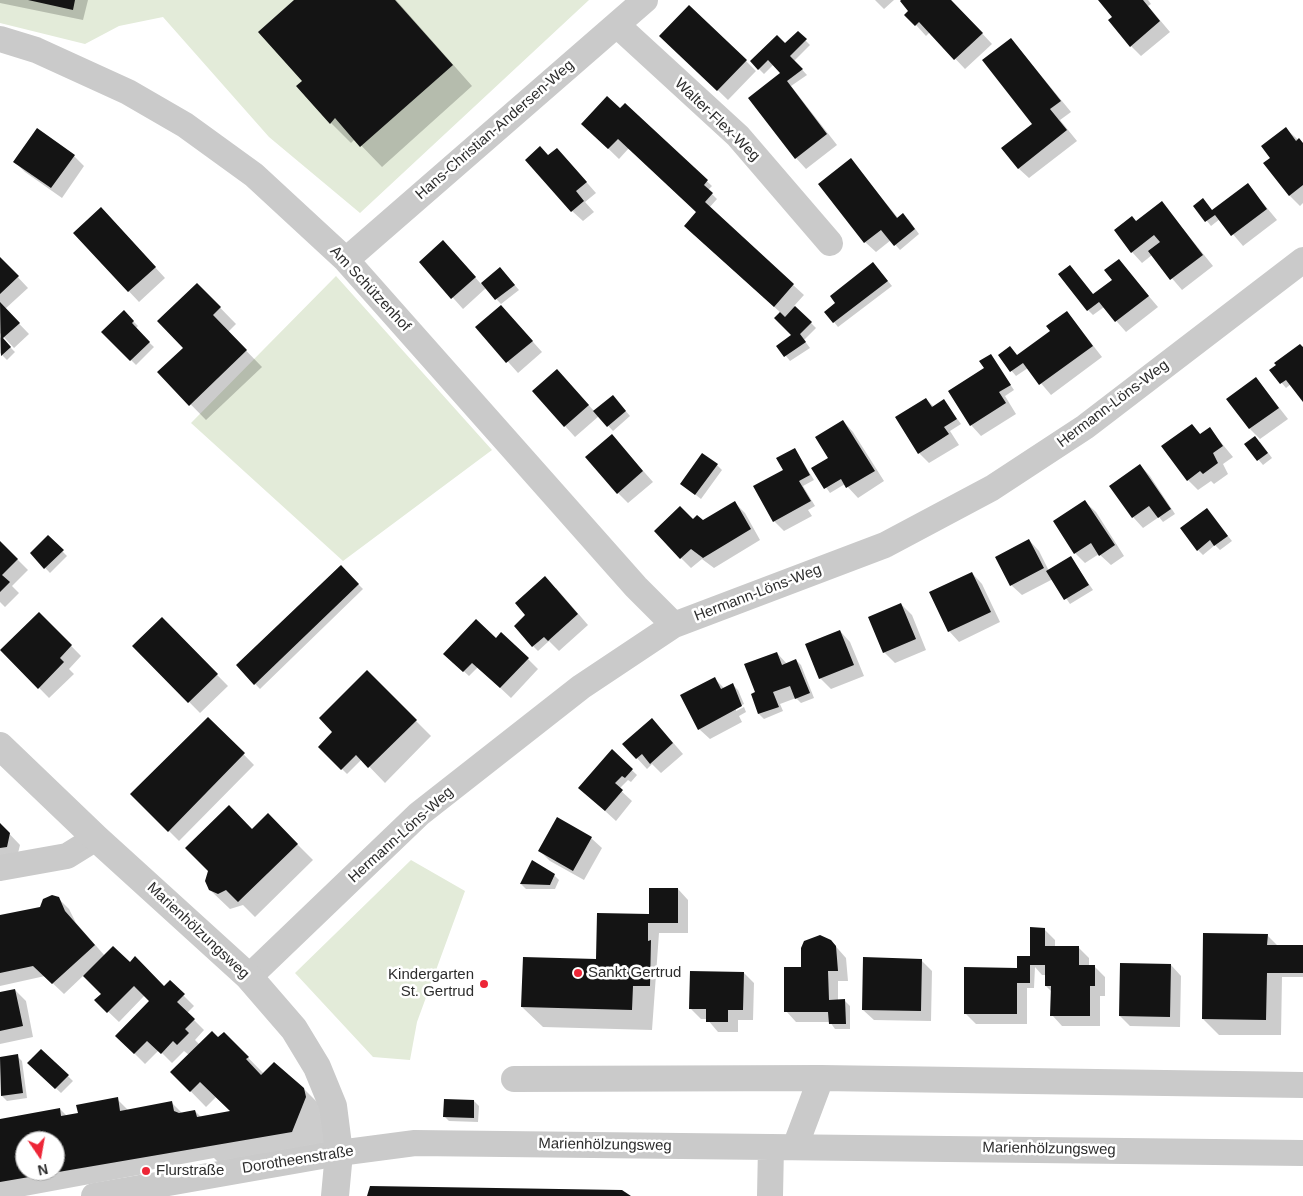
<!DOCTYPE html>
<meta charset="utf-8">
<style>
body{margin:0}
#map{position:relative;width:1303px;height:1196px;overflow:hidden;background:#fff;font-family:Helvetica,sans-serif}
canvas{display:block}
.north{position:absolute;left:15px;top:1131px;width:50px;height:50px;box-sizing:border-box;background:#fff;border:1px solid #ababab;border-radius:50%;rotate:168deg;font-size:14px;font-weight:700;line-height:20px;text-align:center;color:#2d2d2d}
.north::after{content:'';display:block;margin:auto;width:18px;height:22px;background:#ed2637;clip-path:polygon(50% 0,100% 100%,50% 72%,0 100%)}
</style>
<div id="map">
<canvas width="1303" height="1196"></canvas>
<div class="north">N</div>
</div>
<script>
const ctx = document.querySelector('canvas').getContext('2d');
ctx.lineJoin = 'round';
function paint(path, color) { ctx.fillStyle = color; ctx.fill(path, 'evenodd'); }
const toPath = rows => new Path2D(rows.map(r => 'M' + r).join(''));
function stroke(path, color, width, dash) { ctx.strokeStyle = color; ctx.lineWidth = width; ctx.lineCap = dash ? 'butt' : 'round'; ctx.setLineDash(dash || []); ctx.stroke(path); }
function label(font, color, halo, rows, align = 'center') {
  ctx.font = font + ' Helvetica,sans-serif'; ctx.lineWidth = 5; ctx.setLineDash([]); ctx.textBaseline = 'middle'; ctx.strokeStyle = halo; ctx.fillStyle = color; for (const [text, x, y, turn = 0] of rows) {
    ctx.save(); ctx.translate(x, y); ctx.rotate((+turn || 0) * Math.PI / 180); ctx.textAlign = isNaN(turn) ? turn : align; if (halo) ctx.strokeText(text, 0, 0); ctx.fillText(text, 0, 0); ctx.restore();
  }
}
paint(toPath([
 [0,0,589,0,360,213,269,137,163,17,119,26,85,44,0,23],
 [336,276,492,450,343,561,191,423],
 [411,860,465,891,417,1022,410,1060,373,1057,295,973]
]), '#e3ebd9');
paint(toPath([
 [0,0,88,0,83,20,0,3],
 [296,0,396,0,472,86,382,167,355,139,351,143,331,123,303,81],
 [875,0,894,0,884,9],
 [903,0,951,0,992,44,965,69,930,32,926,36,916,25],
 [1099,0,1148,0,1151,4,1148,6,1170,32,1141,56,1131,46,1114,17],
 [798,33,810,45,794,61,807,75,791,86,837,145,806,169,796,158,782,74,773,65,764,74,751,61,785,45],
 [1011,39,1071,112,1060,120,1077,141,1029,178,1018,168,1033,124],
 [672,46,746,61,756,71,728,100],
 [625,105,712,186,708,190,717,199,709,208,804,295,794,306,816,328,804,340,810,348,790,361,778,346,793,335,776,318,781,313,696,236,698,212,629,148,619,159,593,134],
 [1286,129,1303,144,1303,203,1300,206,1289,195,1272,158],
 [74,156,84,166,62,198,25,172,14,161],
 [549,157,567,160,596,193,585,202,594,212,583,221,572,211],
 [851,160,898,218,908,219,919,234,900,250,891,240,876,252,865,242],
 [1248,185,1277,220,1243,246,1220,219,1211,226,1195,206,1212,211],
 [1162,203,1213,266,1182,290,1152,255,1142,263,1132,252,1136,222],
 [111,219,165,278,139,302,74,233],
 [454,253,481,284,500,268,519,290,501,304,486,288,463,309,421,262],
 [0,258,28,288,5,309,29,334,14,348,0,333],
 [1119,261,1158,307,1126,332,1104,307,1093,315,1088,310,1093,296,1113,280],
 [878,269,892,286,838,327,834,322],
 [197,284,236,324,228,332,262,367,206,420,159,372,184,348],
 [501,306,542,352,518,373,477,327],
 [124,312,138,326,135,329,154,347,136,365,103,332],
 [1067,312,1102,357,1051,395,1028,368,1016,376,999,356,1018,356,1051,331],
 [0,337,15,352,7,360,0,353],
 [1303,349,1303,400,1291,384,1286,388,1271,370],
 [990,355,1014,390,1005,396,1016,414,981,436,971,425],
 [1256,378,1288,419,1260,439,1250,429],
 [567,381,594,411,617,401,630,416,613,431,599,416,575,437,565,426],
 [926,399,934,407,944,401,961,424,950,431,959,445,929,463,919,453],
 [843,421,853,432,884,481,858,498,845,484,830,493,813,469,830,458],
 [1192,425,1201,435,1210,429,1233,457,1223,464,1228,474,1214,484,1211,481,1198,490,1188,480],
 [1260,442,1272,458,1263,465,1245,444],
 [622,447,653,482,628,503,618,493],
 [795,449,814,480,803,486,815,506,808,510,812,516,784,531,774,521,782,472],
 [717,465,722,470,701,499,682,484],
 [1140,465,1150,476,1175,514,1163,522,1159,517,1143,528,1133,517],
 [1085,502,1096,512,1124,556,1111,565,1099,554,1085,563,1075,553],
 [735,503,745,513,760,540,714,568,702,559,691,568,681,558,703,522],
 [1207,510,1232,541,1220,550,1215,545,1203,555,1198,550],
 [48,537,67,556,50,573,31,553],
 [1029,540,1039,551,1049,571,1071,558,1093,590,1070,604,1053,579,1022,595,1011,585],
 [0,542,28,570,12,586,19,593,5,607,0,602],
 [340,566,363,589,260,689,237,665],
 [972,573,982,584,1000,622,959,642,949,631],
 [556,588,588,625,559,651,549,641,538,651,533,646],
 [901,604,912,615,926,650,895,663,884,652],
 [39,613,81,656,69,669,74,674,49,698,2,650],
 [162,619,228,686,200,713,134,646],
 [840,631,850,642,864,676,831,689,820,678],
 [496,640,528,659,538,669,511,698,478,667,469,676,445,654],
 [777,653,787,664,796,660,801,665,814,698,801,703,796,698,780,704,783,711,764,719,759,714,752,695,758,698],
 [367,672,431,736,385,783,362,759,347,774,320,747,334,732],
 [715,679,725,689,733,685,738,690,744,704,736,708,736,711,744,707,746,712,739,716,742,722,710,739,699,729],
 [208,718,254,765,179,841,132,794],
 [662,730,683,754,661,773,652,764,647,769,624,744],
 [612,751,637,775,631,782,628,780,619,789,632,801,616,821,580,788],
 [268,815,313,860,255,917,243,905,230,909,210,890,252,830],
 [0,824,20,845,17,857,0,861],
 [591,838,602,848,584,880,550,861,540,851],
 [554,875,559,880,555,889,526,889,521,884],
 [678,889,688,900,688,933,659,933,652,1030,543,1027,522,1007,600,961],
 [58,898,69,909,76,923,105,956,130,964,165,987,170,982,194,1006,187,1013,204,1030,195,1040,200,1045,218,1039,224,1033,264,1074,303,1088,320,1105,334,1127,321,1160,233,1177,214,1158,144,1171,144,1174,25,1196,0,1196,0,1120,60,1109,67,1116,80,1114,117,1099,129,1111,172,1103,182,1113,195,1111,202,1118,232,1112,216,1097,206,1107,172,1072,189,1055,184,1051,172,1063,159,1050,145,1064,117,1036,151,1001,145,995,119,1022,96,1000,106,997,84,975,64,994,45,976,0,986,0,916,41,908],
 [25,1141,55,1141,55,1171,25,1171],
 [1044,929,1055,940,1055,947,1079,948,1089,958,1089,967,1095,967,1105,977,1105,996,1100,996,1100,1026,1062,1026,1052,1015,1052,992,1046,986,1046,975,1042,975,1035,967,1034,988,1027,988,1027,1024,976,1024,965,1013,1031,958],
 [1267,935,1278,946,1303,947,1303,977,1282,977,1281,1035,1219,1035,1203,1019],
 [831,941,846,958,848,981,838,981,838,1001,845,1001,850,1006,850,1029,835,1029,830,1022,796,1022,786,1011,802,968],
 [921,960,932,971,931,1021,874,1020,863,1010],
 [1171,965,1181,976,1180,1027,1130,1026,1120,1016],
 [744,973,754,983,753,1020,738,1020,738,1032,718,1032,707,1019,701,1019,691,1009],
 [15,990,26,1001,33,1037,0,1044,0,993],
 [41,1050,73,1081,61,1093,29,1063],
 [17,1056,22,1061,27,1098,7,1101,2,1096,0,1058],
 [474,1101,479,1106,478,1122,449,1121,444,1116]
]), '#0003');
paint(toPath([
 [28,0,75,0,73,10],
 [294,0,395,0,453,65,360,147,335,118,330,124,296,86,302,81,258,32],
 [901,0,951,0,983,33,954,60,919,22,915,26,904,15,908,11,900,1],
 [1098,0,1143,0,1160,21,1130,47,1108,20,1112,17],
 [689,5,747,60,717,91,659,36],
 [798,31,807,39,790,56,803,69,787,81,827,134,795,159,748,98,780,73,768,60,758,70,750,61,777,35,785,43],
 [1011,38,1061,101,1050,109,1067,130,1018,169,1001,148,1032,124,982,60],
 [607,96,620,108,625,103,708,180,704,185,713,193,705,202,794,284,774,307,684,226,696,212,618,139,608,149,581,124],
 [1286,127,1296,141,1299,138,1303,143,1303,185,1289,196,1263,163,1270,158,1261,146],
 [37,128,75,155,51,188,13,162],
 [540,146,548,155,557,148,587,182,576,191,584,201,571,212,525,160],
 [851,158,897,218,903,213,915,229,894,246,881,230,864,243,818,184],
 [1248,183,1267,209,1231,236,1215,215,1205,222,1193,206,1203,198,1212,210],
 [1162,201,1203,255,1170,280,1148,251,1160,242,1154,235,1131,253,1114,230,1132,216,1136,221],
 [101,207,156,267,128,292,73,233],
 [443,240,476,277,451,299,419,262],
 [0,257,19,276,0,294],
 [1119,259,1149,296,1115,322,1099,302,1087,311,1058,274,1070,265,1093,294,1112,280,1104,270],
 [873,262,888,281,833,323,824,312,835,303,830,296],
 [500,267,515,285,495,300,481,283],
 [197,283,221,307,213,315,247,350,189,406,157,372,183,348,157,321],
 [0,302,20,323,3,338,11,347,1,356],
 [501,305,533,341,506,363,475,327],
 [795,306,812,322,800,334,806,342,784,357,776,346,791,335,774,318,780,312,785,317],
 [124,310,134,321,132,323,150,342,130,361,101,332],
 [1067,311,1093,346,1039,385,1023,363,1010,372,998,355,1010,346,1017,355,1050,331,1046,326],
 [1300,344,1303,347,1303,402,1286,380,1280,384,1269,370,1276,365,1274,363],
 [991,354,1011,385,999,392,1006,403,970,426,948,391,984,368,979,361],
 [557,369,589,405,564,427,532,391],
 [1256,377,1279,408,1249,429,1226,399],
 [613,395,626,411,607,427,593,411],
 [926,398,932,407,944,399,957,419,944,427,949,434,918,454,895,417],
 [843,420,875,471,846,488,841,479,824,489,811,468,828,458,815,437],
 [1192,424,1200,434,1210,427,1223,446,1213,453,1218,463,1203,474,1200,471,1187,481,1161,446],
 [612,434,643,471,617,494,585,457],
 [1255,436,1268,453,1257,461,1244,444],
 [795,448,810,475,799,481,811,501,773,522,753,486,783,470,776,458],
 [702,453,718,464,695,495,680,484],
 [1140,464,1171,509,1158,518,1149,506,1132,518,1109,486],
 [1085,500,1115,545,1099,556,1091,543,1074,554,1053,521],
 [735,501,751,529,703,558,691,549,680,559,654,531,680,506,693,519,697,515,703,520],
 [1207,508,1228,536,1214,546,1210,540,1197,551,1180,528],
 [48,535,64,550,44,569,30,553],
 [1029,539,1044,568,1010,586,995,557],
 [0,541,18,559,2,575,10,582,0,592],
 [1071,556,1089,585,1064,600,1046,571],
 [341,565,359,584,254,685,236,665],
 [972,572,991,612,948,632,929,592],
 [545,576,578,614,548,641,544,637,532,647,514,626,525,615,515,603],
 [901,603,916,639,883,653,868,617],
 [39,612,72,645,60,658,64,662,38,689,0,650],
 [162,617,218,674,188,703,132,646],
 [476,619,496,638,501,632,529,658,500,688,472,663,463,672,443,654],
 [840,630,854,665,819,679,805,644],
 [777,652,782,665,796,659,810,693,795,699,790,686,773,692,779,707,758,714,751,694,755,692,744,664],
 [367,670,417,720,368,768,356,755,341,770,318,747,332,732,319,718],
 [715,677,721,689,733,683,742,706,698,730,680,695],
 [208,717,245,753,168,832,130,794],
 [652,718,673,743,650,764,642,754,636,759,622,744],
 [612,749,633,769,625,778,622,776,615,783,623,790,605,811,578,788],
 [229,805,252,829,268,813,298,844,238,902,226,890,218,894,209,890,205,881,208,871,185,848],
 [557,817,592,837,573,871,538,851],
 [0,823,10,833,7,847,0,848],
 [532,860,555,874,550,885,520,884],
 [649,888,678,888,678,923,648,923,648,941,651,940,650,986,633,986,632,1010,521,1007,523,957,596,959,597,913,649,914],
 [52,895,59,897,65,911,95,945,52,984,33,966,0,973,0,915,40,907,43,899],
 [1030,927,1045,928,1045,946,1079,946,1079,965,1095,965,1095,986,1090,986,1090,1016,1050,1016,1051,986,1045,986,1045,965,1030,965,1030,983,1017,983,1017,1014,964,1014,964,967,1017,968,1017,956,1030,956],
 [1203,933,1268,934,1267,945,1303,945,1303,973,1267,973,1266,1020,1202,1019],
 [820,935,831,940,836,946,838,971,828,971,829,1000,845,999,846,1024,829,1024,828,1012,784,1012,784,967,801,967,801,948,804,941],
 [113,946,130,962,135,956,164,986,170,980,185,994,177,1002,195,1019,185,1029,189,1033,177,1045,173,1041,161,1054,147,1041,134,1054,115,1036,149,1001,134,986,107,1013,94,1000,101,994,83,976],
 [863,957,922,959,921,1011,862,1010],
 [1120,963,1171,964,1170,1017,1119,1016],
 [690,971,744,972,743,1010,728,1010,728,1022,706,1022,706,1009,689,1009],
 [15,989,23,1026,0,1031,0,992],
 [212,1031,218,1037,224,1032,249,1057,246,1059,261,1075,274,1062,304,1088,306,1097,292,1132,0,1182,0,1119,60,1108,61,1116,78,1113,76,1105,118,1097,120,1111,172,1101,174,1111,179,1113,195,1110,197,1117,230,1111,200,1082,190,1092,170,1072],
 [25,1141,55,1141,55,1171,25,1171],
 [41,1049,69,1075,55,1089,27,1063],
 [18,1054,23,1093,1,1096,0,1057],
 [444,1099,474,1100,474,1118,443,1117],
 [370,1186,622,1190,631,1196,367,1196]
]), '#141414');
stroke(toPath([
 [617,25,738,136,830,243],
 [0,39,36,50,128,92,185,125,254,175,346,260,636,587,674,625],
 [346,260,645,0],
 [0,868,67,856,96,838],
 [249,977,419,814,581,687,674,625,885,545,992,488,1085,427,1303,260],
 [514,1079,821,1078,1303,1085],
 [795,1147,821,1078],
 [94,1196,339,1153,415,1143,1303,1153],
 [770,1196,771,1147]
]), '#cacaca', 26);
stroke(toPath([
 [0,746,96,838,249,977,294,1029,317,1067,333,1106,339,1153,335,1196]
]), '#cacaca', 28);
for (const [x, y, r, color] of [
 [578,973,5,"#ed2637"],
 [484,984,5,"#ed2637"],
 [146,1171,5,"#ed2637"]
]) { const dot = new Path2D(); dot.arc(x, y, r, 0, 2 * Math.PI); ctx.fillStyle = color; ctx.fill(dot); stroke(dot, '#fff', 2); }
label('15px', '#2d2d2d', '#fff', [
 ["Walter-Flex-Weg",717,120,44],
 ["Hans-Christian-Andersen-Weg",495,130,-41],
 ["Am Schützenhof",370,289,47],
 ["Hermann-Löns-Weg",1113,404,-37],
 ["Hermann-Löns-Weg",758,593,-21],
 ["Hermann-Löns-Weg",401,835,-42],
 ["Marienhölzungsweg",198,931,43],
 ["Marienhölzungsweg",605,1145,1],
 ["Marienhölzungsweg",1049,1149,1],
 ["Dorotheenstraße",298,1160,-9]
]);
label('15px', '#2d2d2d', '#fff', [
 ["Sankt Gertrud",588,973],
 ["Kindergarten",474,975,"right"],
 ["St. Gertrud",474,992,"right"],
 ["Flurstraße",156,1171]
], 'left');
</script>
